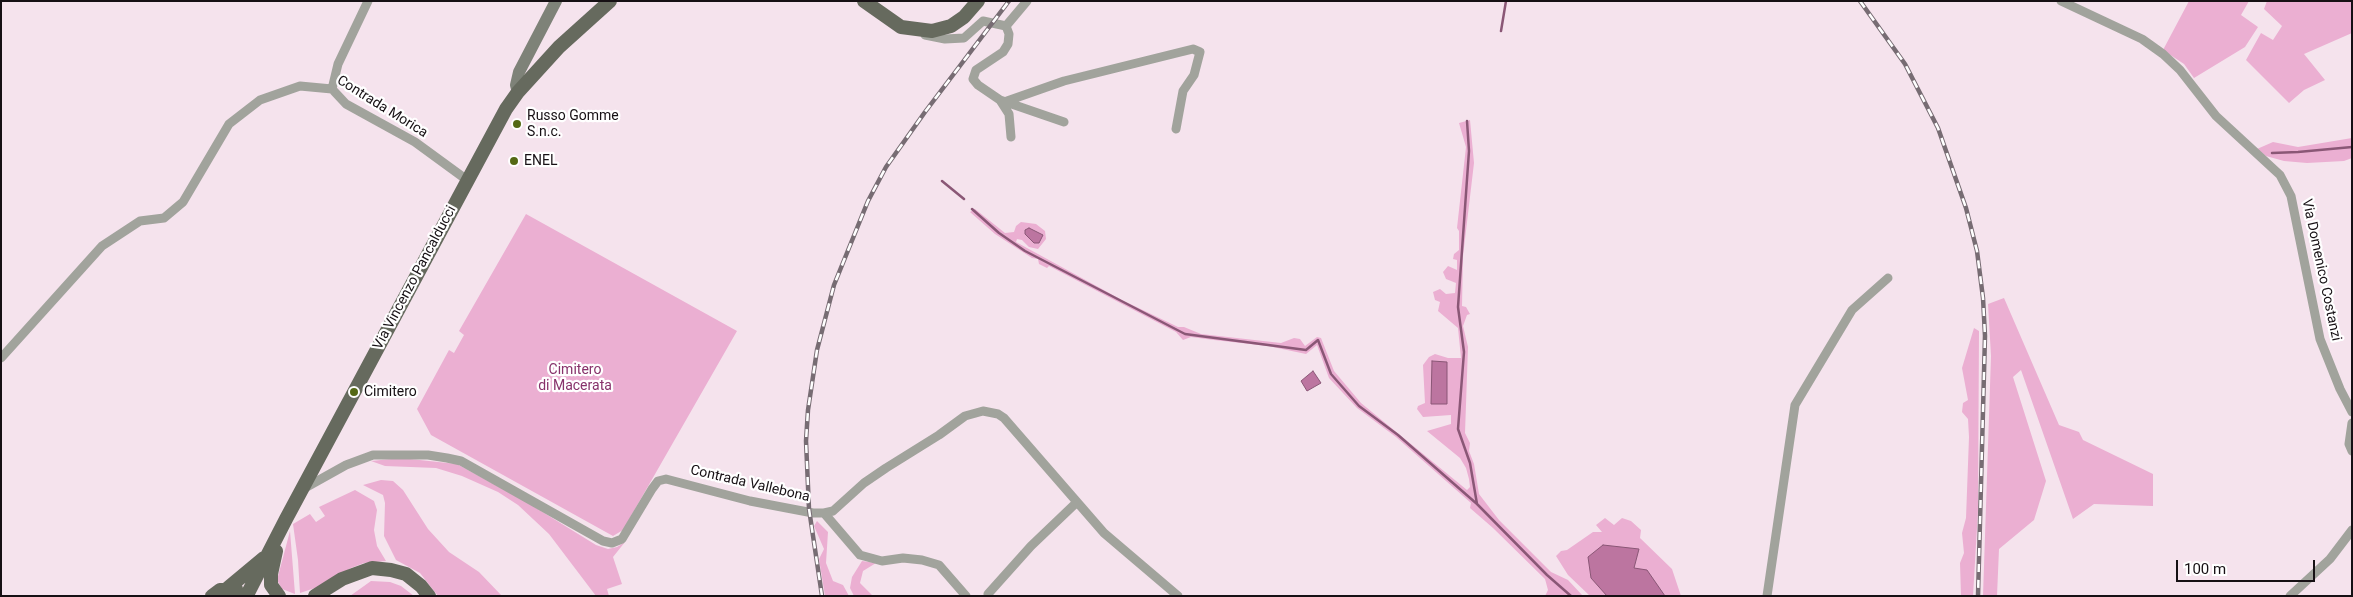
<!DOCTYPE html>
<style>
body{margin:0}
#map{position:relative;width:2353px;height:597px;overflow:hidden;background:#f5e3ed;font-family:Roboto,sans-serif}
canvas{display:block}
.frame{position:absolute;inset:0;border:2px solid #161014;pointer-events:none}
.scale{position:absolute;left:2176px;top:560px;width:139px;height:22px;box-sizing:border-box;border:2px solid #161014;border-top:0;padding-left:6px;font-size:15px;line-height:18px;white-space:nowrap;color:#161014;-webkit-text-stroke:4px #fff;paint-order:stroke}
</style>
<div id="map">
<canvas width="2353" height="597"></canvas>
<div class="frame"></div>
<div class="scale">100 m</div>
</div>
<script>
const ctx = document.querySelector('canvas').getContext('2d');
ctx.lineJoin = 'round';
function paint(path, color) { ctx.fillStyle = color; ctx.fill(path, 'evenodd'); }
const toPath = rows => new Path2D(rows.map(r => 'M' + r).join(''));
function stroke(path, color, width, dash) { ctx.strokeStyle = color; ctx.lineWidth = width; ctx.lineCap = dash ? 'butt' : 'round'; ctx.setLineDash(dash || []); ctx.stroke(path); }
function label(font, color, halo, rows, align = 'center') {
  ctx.font = font + ' Roboto,sans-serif'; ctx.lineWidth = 4.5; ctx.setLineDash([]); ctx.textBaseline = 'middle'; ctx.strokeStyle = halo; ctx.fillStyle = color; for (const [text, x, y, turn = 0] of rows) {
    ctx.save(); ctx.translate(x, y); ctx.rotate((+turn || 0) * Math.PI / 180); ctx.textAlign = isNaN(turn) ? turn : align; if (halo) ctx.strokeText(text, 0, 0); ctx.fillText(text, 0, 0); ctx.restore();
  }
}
paint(toPath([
 [2189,1,2249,1,2241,15,2258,27,2245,47,2194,78,2184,64,2163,50],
 [2267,1,2352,1,2352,33,2304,54,2325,80,2304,90,2289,103,2246,60,2261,33,2273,40,2282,26,2264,9],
 [1470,120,1474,163,1463,256,1462,306,1466,307,1470,314,1467,315,1463,326,1468,347,1465,433,1470,443,1469,451,1474,464,1479,494,1499,520,1551,572,1568,580,1583,596,1545,596,1548,590,1545,579,1493,528,1470,508,1471,503,1396,437,1357,408,1329,378,1317,345,1306,354,1268,346,1214,340,1191,337,1183,340,1176,332,1049,266,1047,268,1039,264,1038,259,1032,258,995,234,970,212,975,209,1005,233,1014,232,1016,226,1021,222,1036,224,1045,231,1046,239,1038,249,1029,247,1022,240,1017,239,1016,242,1122,300,1178,327,1184,327,1201,334,1281,343,1294,338,1300,339,1305,346,1317,337,1321,338,1334,371,1361,403,1467,490,1470,487,1469,479,1466,468,1460,458,1427,431,1451,424,1451,415,1423,417,1417,409,1418,406,1425,403,1423,365,1429,357,1435,354,1448,358,1461,358,1458,328,1438,311,1440,302,1435,300,1433,292,1440,289,1446,294,1455,293,1456,283,1446,279,1443,272,1448,266,1457,270,1457,260,1453,259,1454,254,1459,250,1459,231,1457,228,1466,147,1459,123],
 [2352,138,2352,158,2344,161,2307,163,2284,161,2266,156,2257,149,2273,142,2298,147],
 [526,214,737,331,623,530,613,536,431,435,417,409,449,350,454,353,464,335,459,331],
 [2004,298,2059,425,2079,432,2083,440,2153,474,2153,506,2094,504,2073,519,2021,370,2013,377,2046,481,2034,520,1999,549,1997,596,1983,596,1991,356,1988,304],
 [1974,328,1979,331,1978,510,1973,596,1961,596,1960,563,1964,553,1962,533,1966,518,1969,437,1968,419,1962,412,1963,403,1968,400,1962,368],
 [401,458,457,464,528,503,596,545,608,549,617,547,625,542,613,557,622,584,607,589,609,596,596,596,549,534,518,505,498,492,462,476,436,468,385,466,371,461],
 [381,480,393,481,403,490,428,529,449,552,479,572,502,596,438,596,420,573,396,560,384,536,385,503,383,495,363,485],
 [355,490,374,501,377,510,374,530,377,546,386,561,364,563,351,568,318,587,300,593,298,560,293,524,310,514,316,522,325,516,319,507],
 [1605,518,1614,525,1622,518,1631,521,1641,530,1640,538,1672,569,1681,596,1590,596,1568,575,1556,556,1561,551,1567,550,1593,532,1602,532,1596,525],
 [817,521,828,532,826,563,833,581,843,585,849,596,825,596,819,559,824,549,814,526],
 [290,531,295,594,282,589,277,580],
 [862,561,876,563,863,571,860,583,873,596,854,596,850,588,852,577],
 [371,581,390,582,401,586,414,596,350,596]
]), '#ebafd2');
const water = toPath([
 [1029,228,1043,235,1039,243,1034,243,1025,234,1025,230,1029,228],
 [1432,361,1447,362,1447,404,1431,404,1432,361],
 [1313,371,1321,383,1307,391,1301,381,1313,371],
 [1603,545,1639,549,1634,568,1647,570,1665,596,1607,596,1591,578,1588,557,1603,545]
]);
paint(water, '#bc75a0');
stroke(water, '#8a5776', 1);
stroke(toPath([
 [1501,31,1506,1],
 [1467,121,1469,151,1458,307,1464,352,1458,429,1470,463,1477,504,1547,575,1571,596],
 [2272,153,2298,152,2352,147],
 [942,181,964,199],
 [972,209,999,233,1025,251,1185,334,1306,350,1318,340,1331,374,1359,406,1398,435,1477,504]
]), '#8a5776', 2.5);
stroke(toPath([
 [2061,1,2142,39,2163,54,2180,70,2216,116,2280,175,2291,196,2320,339,2340,389,2352,412],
 [1006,26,1027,1],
 [925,35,945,39,964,38,983,21,1006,26,1009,34,1008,44,1003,52,976,70,973,79,978,85,1000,100,1064,122],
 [332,89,338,64,368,1],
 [1000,100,1009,114,1011,137],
 [1007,101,1064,81,1193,49,1200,52,1194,75,1183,91,1176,129],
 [1,358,102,246,140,221,164,218,183,202,229,124,260,100,300,86,332,89,346,104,415,142,467,180],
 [2352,423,2349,444,2352,451],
 [303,489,346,465,373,455,428,455,447,458,461,461,603,541,612,543,622,539,652,489,658,481,666,479,750,501,813,513,824,513,833,511,864,483,886,468,939,435,965,416,983,411,998,414,1004,418,1104,533,1178,596],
 [824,513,860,555,882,561,903,558,922,560,939,565,966,596],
 [989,596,988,594,1031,546,1076,503],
 [1767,596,1795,405,1852,310,1888,278],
 [2290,596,2330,559,2352,530]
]), '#a1a39c', 9);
stroke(toPath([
 [518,92,516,85,519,72,556,1]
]), '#7e8278', 12);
stroke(toPath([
 [864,1,901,27,932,31,951,26,964,17,978,1],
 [276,551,271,574,271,585,279,596],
 [228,588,264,558],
 [247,595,286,519,506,109,518,92,559,47,610,1],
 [212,596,220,590,236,589],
 [315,596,342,579,372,568,391,570,406,574,421,586,429,596]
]), '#666a5e', 14);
const rail = toPath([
 [1860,1,1905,64,1938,128,1966,208,1977,251,1983,298,1985,336,1978,596],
 [822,596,809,509,806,441,808,410,817,350,834,285,868,201,886,167,925,112,1009,1]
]);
stroke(rail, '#776c73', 4.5);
stroke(rail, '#fff', 2.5, [8]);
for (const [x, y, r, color] of [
 [517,124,5,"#546814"],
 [514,161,5,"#546814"],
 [354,392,5,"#546814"]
]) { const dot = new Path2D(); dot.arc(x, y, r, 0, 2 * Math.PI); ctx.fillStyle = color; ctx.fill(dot); stroke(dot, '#fff', 2); }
label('14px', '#161014', '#fff', [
 ["Contrada Morica",382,107,32],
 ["Via Domenico Costanzi",2321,270,78],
 ["Via Vincenzo Pancalducci",415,278,-62],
 ["Contrada Vallebona",750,484,13]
]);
label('14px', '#161014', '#fff', [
 ["Russo Gomme",527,116],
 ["S.n.c.",527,132],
 ["ENEL",524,161],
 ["Cimitero",364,392]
], 'left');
label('14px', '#87326b', '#fff', [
 ["Cimitero",575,370],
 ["di Macerata",575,386]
]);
</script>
